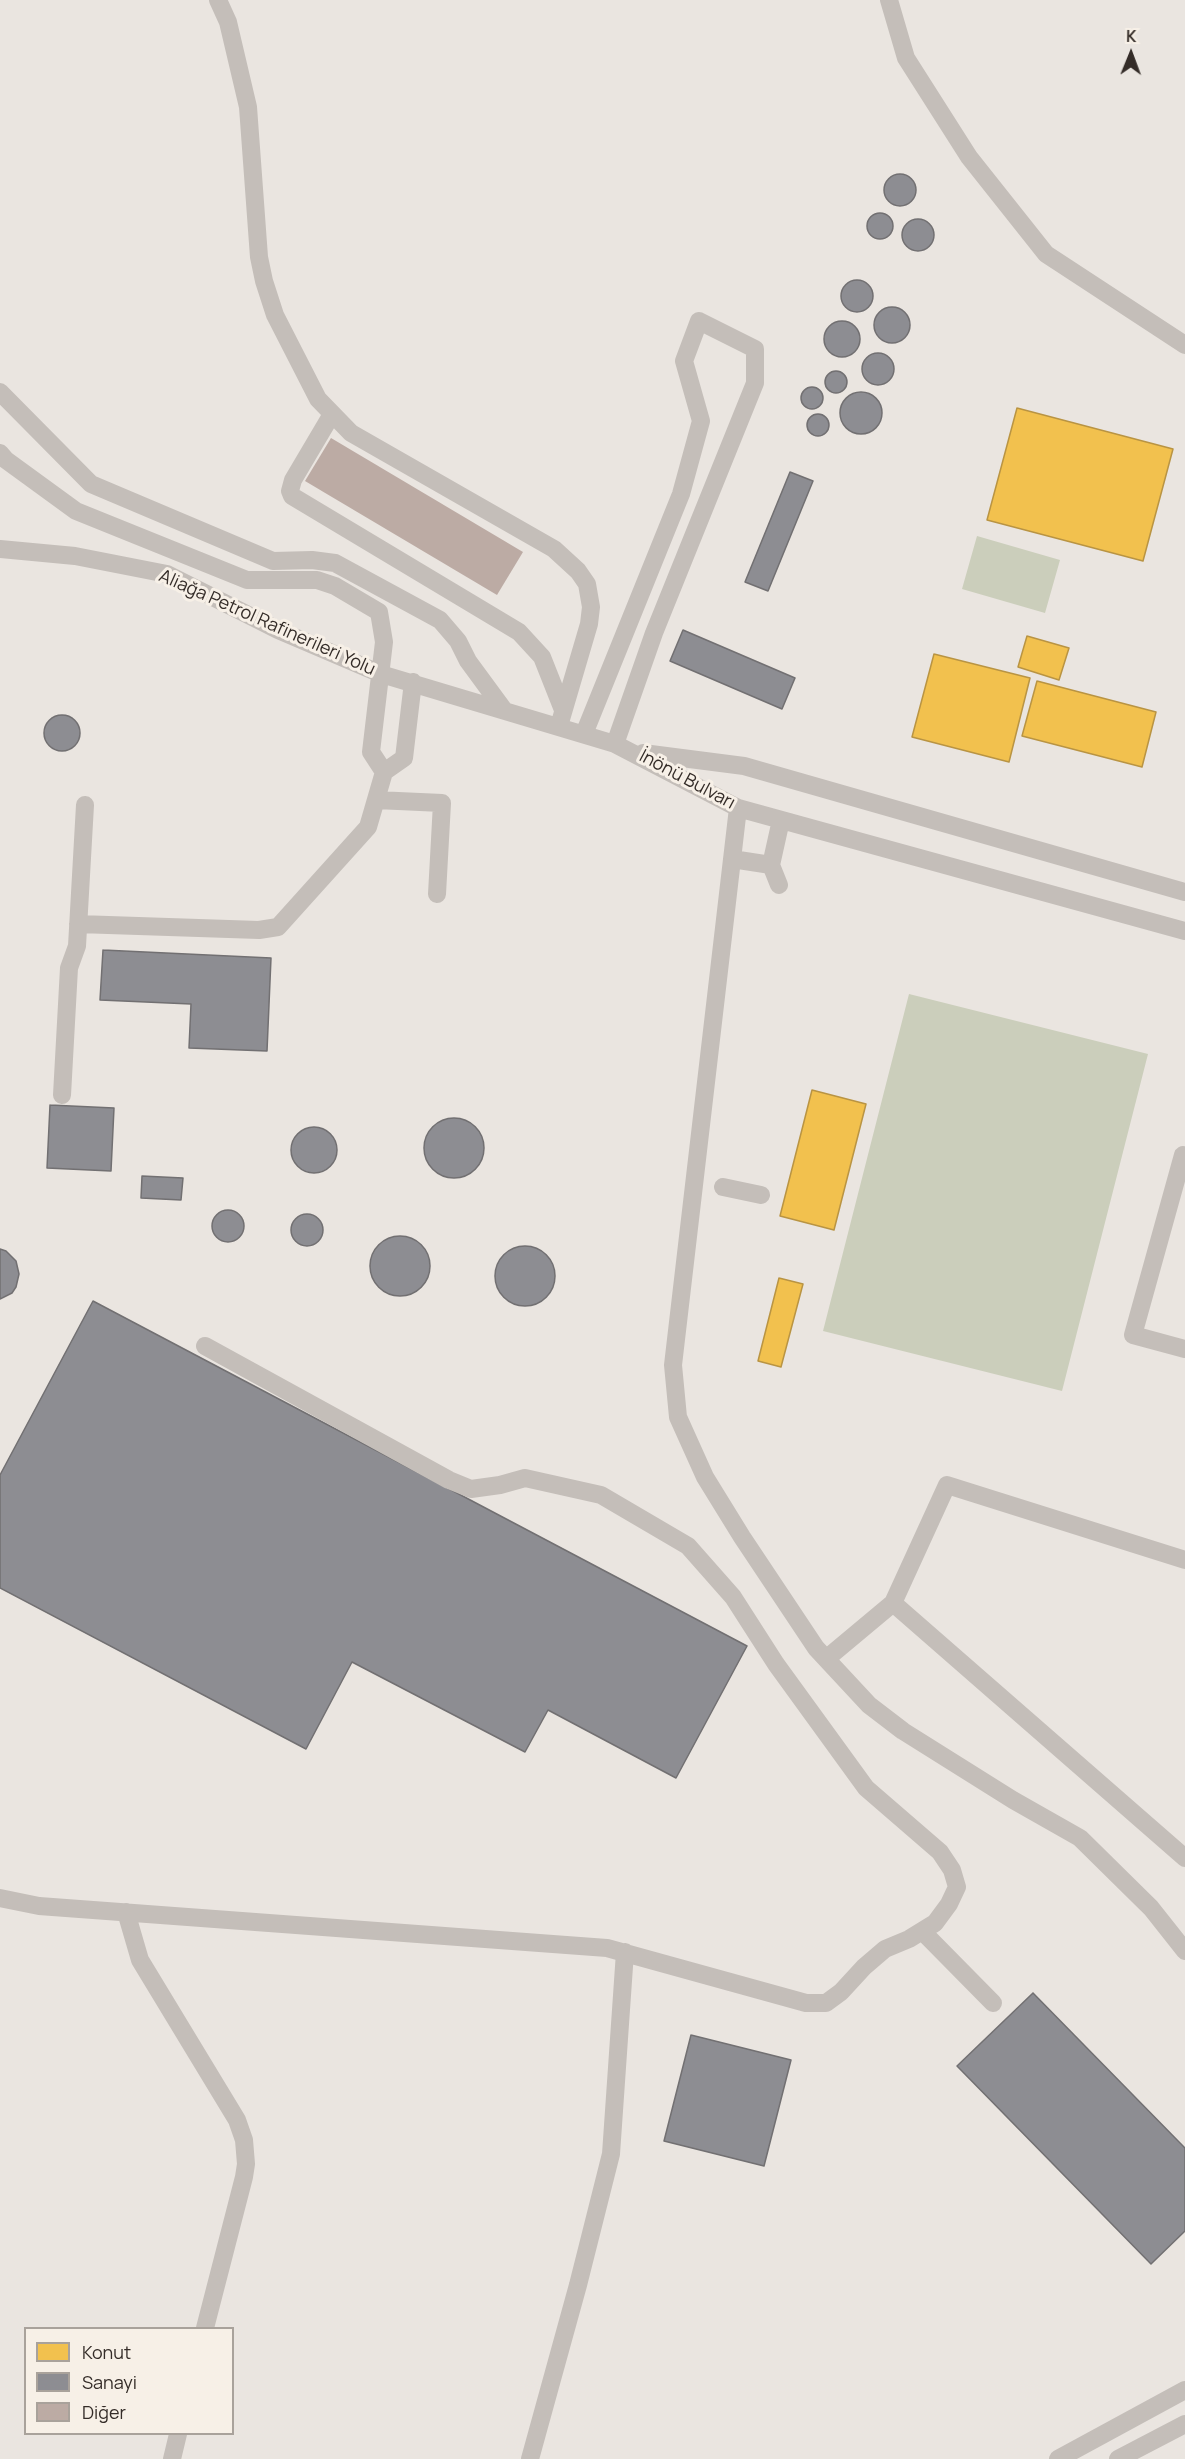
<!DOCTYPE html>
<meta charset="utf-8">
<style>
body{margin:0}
#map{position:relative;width:1185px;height:2459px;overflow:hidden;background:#eae5e0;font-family:Manrope,sans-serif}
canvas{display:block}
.legend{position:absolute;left:24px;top:2327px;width:210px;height:108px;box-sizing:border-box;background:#f7f0e7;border:2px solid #a9a29b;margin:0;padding:8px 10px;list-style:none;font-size:18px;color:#342c28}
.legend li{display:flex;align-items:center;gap:12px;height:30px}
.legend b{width:30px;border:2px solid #a9a29b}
.north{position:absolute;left:1101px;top:24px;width:60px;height:60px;-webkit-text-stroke:4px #f7f0e7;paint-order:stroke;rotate:1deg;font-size:16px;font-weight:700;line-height:24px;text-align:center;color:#342c28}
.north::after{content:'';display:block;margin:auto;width:21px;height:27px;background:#342c28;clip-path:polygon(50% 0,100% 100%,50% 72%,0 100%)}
</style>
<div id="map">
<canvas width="1185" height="2459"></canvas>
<ul class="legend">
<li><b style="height:16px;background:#f2c14e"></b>Konut</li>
<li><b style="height:16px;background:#8d8d92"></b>Sanayi</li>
<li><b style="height:16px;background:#bcaba4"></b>Diğer</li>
</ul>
<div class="north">K</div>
</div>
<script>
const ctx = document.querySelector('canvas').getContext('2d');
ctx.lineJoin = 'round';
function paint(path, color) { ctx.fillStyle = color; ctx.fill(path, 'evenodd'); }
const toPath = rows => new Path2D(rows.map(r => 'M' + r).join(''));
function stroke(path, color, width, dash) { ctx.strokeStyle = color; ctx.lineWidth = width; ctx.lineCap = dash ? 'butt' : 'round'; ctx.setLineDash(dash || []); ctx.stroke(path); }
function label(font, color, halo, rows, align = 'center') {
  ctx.font = font + ' Manrope,sans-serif'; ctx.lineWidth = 6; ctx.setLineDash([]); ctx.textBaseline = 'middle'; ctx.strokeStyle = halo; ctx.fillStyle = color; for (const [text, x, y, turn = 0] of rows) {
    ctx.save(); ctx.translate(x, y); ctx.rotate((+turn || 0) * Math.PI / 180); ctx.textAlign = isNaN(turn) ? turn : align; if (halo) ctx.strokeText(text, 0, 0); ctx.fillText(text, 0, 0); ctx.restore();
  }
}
paint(toPath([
 [977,536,1060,560,1045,613,962,589],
 [909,994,1148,1054,1062,1391,823,1331]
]), '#cbcebb');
const homes = toPath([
 [1017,408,1173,449,1143,561,987,520,1017,408],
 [1027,636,1069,648,1059,680,1018,667,1027,636],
 [934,654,1030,678,1009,762,912,737,934,654],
 [1037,681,1156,712,1142,767,1022,736,1037,681],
 [812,1090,866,1104,834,1230,780,1216,812,1090],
 [779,1278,803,1284,781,1367,758,1361,779,1278]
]);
paint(homes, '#f2c14e');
stroke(homes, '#b99443', 1.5);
const industry = toPath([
 '884 190a16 16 0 1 1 32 0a16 16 0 1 1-32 0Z',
 '867 226a13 13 0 1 1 26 0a13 13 0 1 1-26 0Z',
 '902 235a16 16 0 1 1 32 0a16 16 0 1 1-32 0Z',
 '841 296a16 16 0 1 1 32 0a16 16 0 1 1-32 0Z',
 '874 325a18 18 0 1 1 36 0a18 18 0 1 1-36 0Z',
 '824 339a18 18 0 1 1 36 0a18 18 0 1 1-36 0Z',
 '862 369a16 16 0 1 1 32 0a16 16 0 1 1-32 0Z',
 '825 382a11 11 0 1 1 22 0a11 11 0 1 1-22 0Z',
 '801 398a11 11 0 1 1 22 0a11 11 0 1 1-22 0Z',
 '840 413a21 21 0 1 1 42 0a21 21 0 1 1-42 0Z',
 '807 425a11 11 0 1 1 22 0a11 11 0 1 1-22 0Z',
 [790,472,813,481,768,591,745,582,790,472],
 [683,630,795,678,782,709,670,661,683,630],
 '44 733a18 18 0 1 1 36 0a18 18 0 1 1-36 0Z',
 [103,950,271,958,267,1051,189,1048,191,1004,100,1000,103,950],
 [50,1105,114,1108,111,1171,47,1168,50,1105],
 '424 1148a30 30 0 1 1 60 0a30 30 0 1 1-60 0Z',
 '291 1150a23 23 0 1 1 46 0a23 23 0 1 1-46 0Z',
 [142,1176,183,1178,181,1200,141,1198,142,1176],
 '212 1226a16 16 0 1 1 32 0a16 16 0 1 1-32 0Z',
 '291 1230a16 16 0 1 1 32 0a16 16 0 1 1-32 0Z',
 '370 1266a30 30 0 1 1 60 0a30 30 0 1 1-60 0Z',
 '495 1276a30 30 0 1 1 60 0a30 30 0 1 1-60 0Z',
 [0,1249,6,1251,16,1261,19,1274,16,1287,12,1293,0,1299,0,1249],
 [93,1301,747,1646,676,1778,548,1710,525,1752,352,1662,306,1749,0,1588,0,1475,93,1301],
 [1033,1993,1185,2148,1185,2231,1151,2264,957,2066,1033,1993],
 [691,2035,791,2060,764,2166,664,2141,691,2035]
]);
paint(industry, '#8d8d92');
stroke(industry, '#727072', 1.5);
paint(toPath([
 [331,438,523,552,497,595,305,481]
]), '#bcaba4');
stroke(toPath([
 [218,0,228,22,248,107,259,257,264,281,275,315,318,399,351,433,554,549,578,571,587,584,591,607,589,624,559,726],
 [889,0,906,58,969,157,1046,254,1185,345],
 [0,392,91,484,273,561,312,560,335,563,440,620,458,641,468,661,504,710],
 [332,414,293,480,290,491,292,496,519,632,542,657,563,710],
 [0,453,6,460,76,511,247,580,317,580,335,586,379,612,384,642,371,752,384,772],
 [0,549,75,556,167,574,278,630,381,674,615,744,738,808,1185,931],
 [584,734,681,494,701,421,684,361,699,321,755,349,755,383,654,633,615,744],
 [643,753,744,766,1185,892],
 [376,800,442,803,437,894],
 [738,808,673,1365,678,1417,705,1477,742,1537,816,1648,869,1705,903,1731,1013,1800,1080,1838,1151,1908,1185,1951],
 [732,859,771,865],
 [779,885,771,865,781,820],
 [78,924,259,930,278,927,368,827,384,772,404,758,413,682],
 [62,1095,69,968,77,946,85,805],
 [1183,1155,1133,1335,1185,1349],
 [723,1187,761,1195],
 [893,1603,1185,1858],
 [826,1659,893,1603,947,1485,1185,1560],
 [0,1898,39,1906,607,1948,806,2003,826,2003,841,1992,864,1967,885,1949,909,1939,935,1923,949,1904,957,1887,952,1870,940,1852,866,1788,776,1664,733,1597,688,1546,601,1495,525,1478,500,1485,471,1489,449,1480,205,1346],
 [126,1912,140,1960,237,2120,244,2140,246,2164,244,2177,205,2328],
 [922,1931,993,2003],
 [172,2459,178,2434],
 [530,2459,578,2285,611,2154,625,1952],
 [1058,2459,1185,2390],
 [1118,2459,1185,2424]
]), '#c4beb9', 18);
label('18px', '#342c28', '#f7f0e7', [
 ["Aliağa Petrol Rafinerileri Yolu",267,623,24],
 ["İnönü Bulvarı",687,780,28]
]);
</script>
